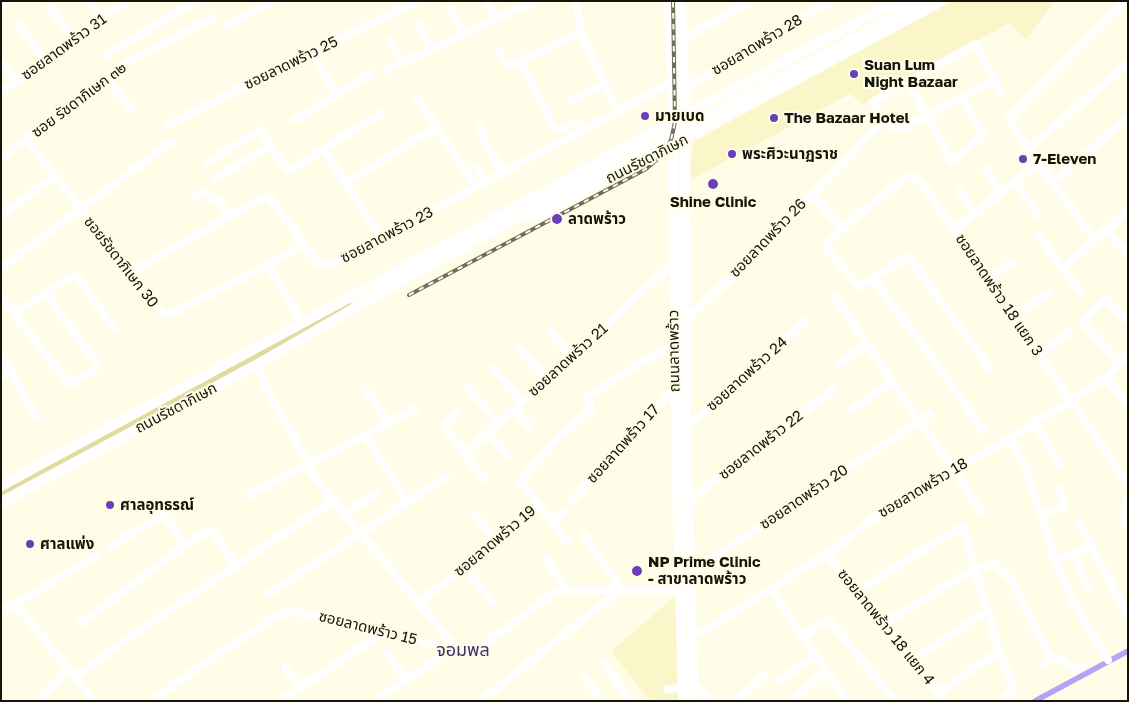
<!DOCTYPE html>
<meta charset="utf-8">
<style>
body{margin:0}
#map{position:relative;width:1129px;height:702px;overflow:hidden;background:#fffde7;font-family:"Golos Text",sans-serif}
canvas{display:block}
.frame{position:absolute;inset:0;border:2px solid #161508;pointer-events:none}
</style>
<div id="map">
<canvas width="1129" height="702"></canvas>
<div class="frame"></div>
</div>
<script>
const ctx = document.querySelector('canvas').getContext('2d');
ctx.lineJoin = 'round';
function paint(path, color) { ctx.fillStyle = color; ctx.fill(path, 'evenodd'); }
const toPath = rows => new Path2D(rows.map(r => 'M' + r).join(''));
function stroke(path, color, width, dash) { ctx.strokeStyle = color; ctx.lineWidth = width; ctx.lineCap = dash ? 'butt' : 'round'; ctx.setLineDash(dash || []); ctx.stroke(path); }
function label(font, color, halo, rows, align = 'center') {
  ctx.font = font + ' "Golos Text","Noto Sans Thai",sans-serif'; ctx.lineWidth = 4.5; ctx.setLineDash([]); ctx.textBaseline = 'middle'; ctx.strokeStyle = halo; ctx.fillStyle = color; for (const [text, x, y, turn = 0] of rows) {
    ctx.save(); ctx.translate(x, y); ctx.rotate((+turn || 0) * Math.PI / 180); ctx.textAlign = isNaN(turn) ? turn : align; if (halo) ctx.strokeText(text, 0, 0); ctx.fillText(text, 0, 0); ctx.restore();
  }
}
paint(toPath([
 [952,1,1055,1,1026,40,1009,23,863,104,850,94,693,179,693,176,690,178,692,146,695,141],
 [676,596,679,701,650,701,611,651]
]), '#faf6c9');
paint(toPath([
 [350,303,353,304,304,334,1,496,1,491]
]), '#e1db9f');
stroke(toPath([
 [1035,701,1128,651]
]), '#b7a1f4', 5.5);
stroke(toPath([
 [90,1,102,19],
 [396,1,402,10],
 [487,1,495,19],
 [1,3,3,1],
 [577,5,581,32,618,113],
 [51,8,73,39],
 [451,9,464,34],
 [19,24,44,60],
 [228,25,273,1],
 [419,25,432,49],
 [581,32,520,61,555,129,558,130,577,122,582,131],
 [390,40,402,63],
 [682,41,749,1],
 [312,52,337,95],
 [499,52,507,65,520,61],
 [106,55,195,1],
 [1,61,16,81],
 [387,70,534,1],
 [106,77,131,109],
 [909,82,952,161,983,135,962,98],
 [684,89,830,1],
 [1,92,126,1],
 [417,98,476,187],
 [572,100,604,84],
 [295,120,371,74],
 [884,122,873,102,975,44,1001,93],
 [480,125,485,142,504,172],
 [166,126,291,62,418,1],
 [27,140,163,314,170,315,268,265,302,324],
 [323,149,381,238],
 [1028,149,1128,63],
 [1,159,126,63,212,18],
 [207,163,260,130,288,171,382,113],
 [475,165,485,182],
 [985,168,1001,192],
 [213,180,270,146],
 [1015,181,1039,216],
 [345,183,437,127],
 [1053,183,1128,117],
 [959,190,976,214],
 [812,194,842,228],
 [194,198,205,191,212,200,218,200,229,217],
 [1,216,54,176],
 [954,230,1038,163],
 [1106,230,1128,254],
 [1038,235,1080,291],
 [1095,240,1028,149,1009,119,1125,1],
 [268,265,303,245],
 [1,268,171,142],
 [1062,269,1128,211],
 [129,273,266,196,271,199,319,264,327,266,671,83],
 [872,278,939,367,983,431],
 [987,279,1012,262],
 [835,296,919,421,953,468,982,513],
 [1,297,67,381,73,383,96,368,97,363,45,293],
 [16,313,75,274,114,328],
 [1013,316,1049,293],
 [686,319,733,276,881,123,901,129,995,80],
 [549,330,572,357],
 [520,350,547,379],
 [1039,354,1070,332],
 [1,356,37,418],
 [1120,363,1082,322,1105,299,1128,321],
 [838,364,867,344],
 [256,365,274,404,310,465],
 [494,369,522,401],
 [990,369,908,256,859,287,827,248,827,244,842,228,906,177,914,177,924,186,1128,484],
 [1,377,10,370],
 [1106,378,1128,404],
 [468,388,498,423],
 [365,389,389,423],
 [514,409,529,426],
 [853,409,892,381],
 [457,413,445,424,445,427,484,479],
 [1035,422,1060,465],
 [686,427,741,381,806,320],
 [488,432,507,455],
 [365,436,408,503],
 [1010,439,1027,470,1055,561,1091,546,1128,615],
 [464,454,591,341,644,289,673,265],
 [306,467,458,650],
 [249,495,415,409],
 [1128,500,1124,516,1128,530],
 [572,501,675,388],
 [688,501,834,389],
 [539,505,568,542],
 [345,514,377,492],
 [475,515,496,540],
 [1041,515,1064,505,1058,488],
 [552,521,563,512],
 [1079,522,1091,546],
 [185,545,205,533,213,531,237,567],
 [1074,553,1088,588],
 [826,554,945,701],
 [546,558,565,588],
 [1055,561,1077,609,1108,660],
 [464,567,493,603],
 [690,573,930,414],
 [448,580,539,505,522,484,522,479,555,441,591,409,588,396,674,343],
 [771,589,815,655,779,681],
 [857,591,963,526,999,651,1014,690,1002,701],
 [269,594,446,477],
 [419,602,446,582],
 [15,603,94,701],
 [1,612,95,557],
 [81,623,185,545,166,518,162,516,111,546],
 [884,624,975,568,994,564,1011,580,1050,657,1044,664],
 [692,635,711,627,841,544,897,500,1010,439,1106,378,1128,355],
 [803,637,826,620,830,621,895,701],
 [387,653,407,680],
 [815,655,848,701],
 [1050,657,1062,660,1074,670,1083,667],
 [913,660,989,609],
 [603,663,632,701],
 [285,668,301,687],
 [585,677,602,701],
 [74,678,127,639,334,500],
 [693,683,713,701],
 [668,689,683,688],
 [939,693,999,651],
 [380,697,452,650],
 [38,701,68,670],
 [152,701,201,665,276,617,290,611,385,631,452,650,467,651,479,648,558,590,680,590],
 [281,701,385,631],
 [481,701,621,589,584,535],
 [735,701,764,676],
 [790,701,825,672]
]), '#fff', 8);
stroke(toPath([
 [669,1,673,121,676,441,683,701],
 [681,1,685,115,686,427,694,701],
 [890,11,909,1],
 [533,218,942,1],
 [1,486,896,1],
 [1,503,256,365,417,272,924,1]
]), '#fff', 10);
const rail = toPath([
 [409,295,646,169,661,156,671,140,675,122,673,1]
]);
stroke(rail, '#6f6e5d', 4);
stroke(rail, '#fffde7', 2, [5.5]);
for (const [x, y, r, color] of [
 [854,74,5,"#6a3eb6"],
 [645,116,5,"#6a3eb6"],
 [774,118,5,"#6a3eb6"],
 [732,154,5,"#6a3eb6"],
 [1023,159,5,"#6a3eb6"],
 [713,184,6,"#6a3eb6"],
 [557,219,6,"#6a3eb6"],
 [110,505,5,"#6a3eb6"],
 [30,544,5,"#6a3eb6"],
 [637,571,6,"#6a3eb6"]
]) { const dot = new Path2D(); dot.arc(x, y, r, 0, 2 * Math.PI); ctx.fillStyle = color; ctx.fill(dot); stroke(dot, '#fffde7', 2); }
label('15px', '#161508', '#fffde7', [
 ["ซอยลาดพร้าว 28",757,45,-31],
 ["ซอยลาดพร้าว 31",64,47,-36],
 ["ซอยลาดพร้าว 25",291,63,-26],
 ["ซอย รัชดาภิเษก ๓๒",79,100,-37],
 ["ถนนรัชดาภิเษก",647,159,-27],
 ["ซอยลาดพร้าว 23",387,235,-28],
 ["ซอยลาดพร้าว 26",768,238,-46],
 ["ซอยรัชดาภิเษก 30",121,262,52],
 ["ซอยลาดพร้าว 18 แยก 3",999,295,56],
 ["ถนนลาดพร้าว",674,351,-91],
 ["ซอยลาดพร้าว 21",568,360,-42],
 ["ซอยลาดพร้าว 24",747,374,-42],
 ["ถนนรัชดาภิเษก",176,408,-28],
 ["ซอยลาดพร้าว 17",623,444,-48],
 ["ซอยลาดพร้าว 22",761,445,-38],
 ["ซอยลาดพร้าว 18",923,488,-31],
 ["ซอยลาดพร้าว 20",804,497,-34],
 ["ซอยลาดพร้าว 19",495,541,-40],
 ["ซอยลาดพร้าว 18 แยก 4",886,627,51],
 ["ซอยลาดพร้าว 15",368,628,14]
]);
label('bold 15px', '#161508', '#fffde7', [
 ["Suan Lum",864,65],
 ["Night Bazaar",864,82],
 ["มายเบด",655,116],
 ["The Bazaar Hotel",784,118],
 ["พระศิวะนาฏราช",742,154],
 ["7-Eleven",1033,159],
 ["Shine Clinic",713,202,"center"],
 ["ลาดพร้าว",568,219],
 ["ศาลอุทธรณ์",120,505],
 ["ศาลแพ่ง",40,544],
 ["NP Prime Clinic",648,562],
 ["- สาขาลาดพร้าว",648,579]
], 'left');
label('18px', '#432f6b', '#fffde7', [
 ["จอมพล",463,650]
]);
</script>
